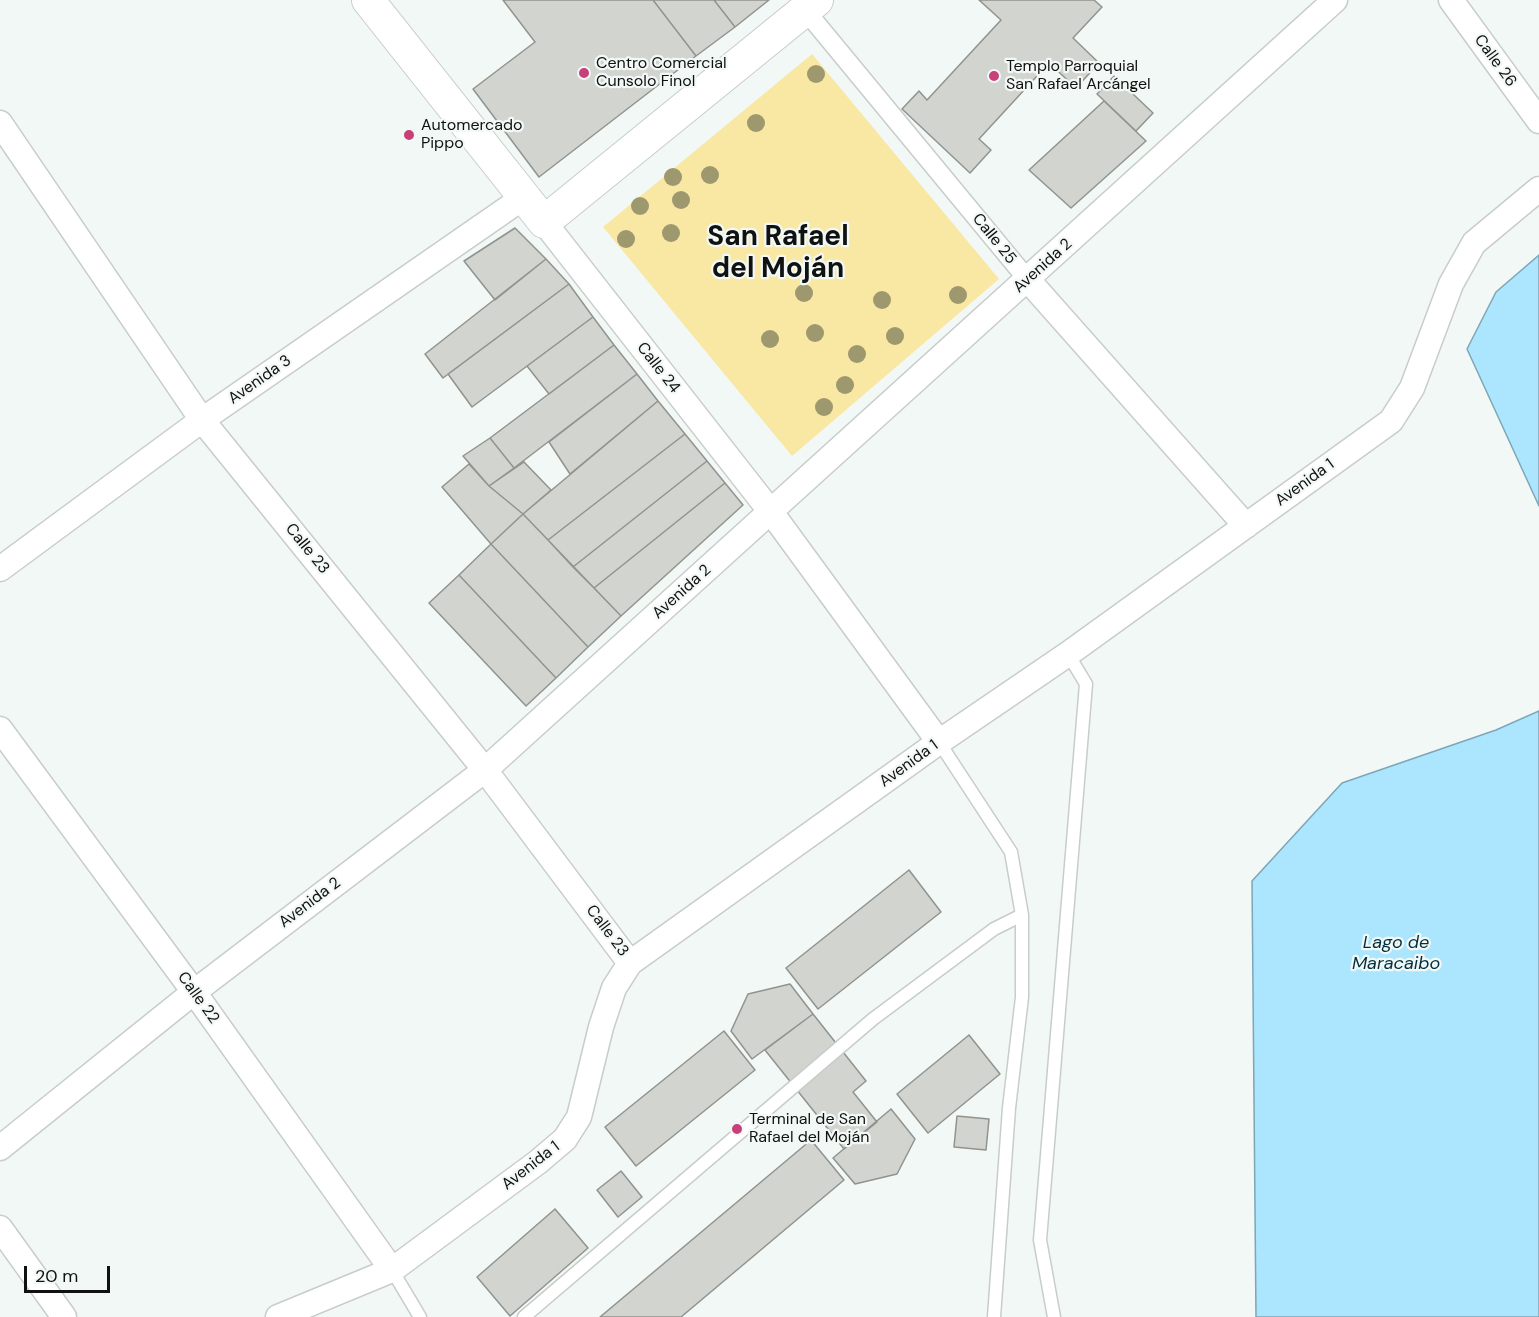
<!DOCTYPE html>
<meta charset="utf-8">
<style>
body{margin:0}
#map{position:relative;width:1539px;height:1317px;overflow:hidden;background:#f2f8f5;font-family:"DM Sans",sans-serif}
canvas{display:block}
.scale{position:absolute;left:24px;top:1266px;width:86px;height:27px;box-sizing:border-box;border:3px solid #101211;border-top:0;padding-left:8px;font-size:18px;line-height:21px;white-space:nowrap;color:#101211;-webkit-text-stroke:4px #f2f8f5;paint-order:stroke}
</style>
<div id="map">
<canvas width="1539" height="1317"></canvas>
<div class="scale">20 m</div>
</div>
<script>
const ctx = document.querySelector('canvas').getContext('2d');
ctx.lineJoin = 'round';
function paint(path, color) { ctx.fillStyle = color; ctx.fill(path, 'evenodd'); }
const toPath = rows => new Path2D(rows.map(r => 'M' + r).join(''));
function stroke(path, color, width, dash) { ctx.strokeStyle = color; ctx.lineWidth = width; ctx.lineCap = dash ? 'butt' : 'round'; ctx.setLineDash(dash || []); ctx.stroke(path); }
function label(font, color, halo, rows, align = 'center') {
  ctx.font = font + ' "DM Sans",sans-serif'; ctx.lineWidth = 4.5; ctx.setLineDash([]); ctx.textBaseline = 'middle'; ctx.strokeStyle = halo; ctx.fillStyle = color; for (const [text, x, y, turn = 0] of rows) {
    ctx.save(); ctx.translate(x, y); ctx.rotate((+turn || 0) * Math.PI / 180); ctx.textAlign = isNaN(turn) ? turn : align; if (halo) ctx.strokeText(text, 0, 0); ctx.fillText(text, 0, 0); ctx.restore();
  }
}
paint(toPath([
 [812,54,999,279,792,456,603,227]
]), '#f9e8a3');
const water = toPath([
 [1539,255,1539,506,1467,349,1496,292,1539,255],
 [1539,711,1539,1317,1256,1317,1252,881,1342,783,1496,730,1539,711]
]);
paint(water, '#ace6fe');
stroke(water, '#7da6b7', 1.5);
const building = toPath([
 [503,0,653,0,696,56,539,177,473,89,535,42,503,0],
 [653,0,714,0,735,27,696,56,653,0],
 [714,0,769,0,735,27,714,0],
 [979,0,1094,0,1102,7,1073,38,1099,63,1076,88,1049,63,979,139,991,150,970,173,902,109,919,91,927,100,1001,20,979,0],
 [1114,76,1153,113,1136,131,1097,94,1114,76],
 [1104,101,1146,141,1071,208,1029,170,1104,101],
 [515,228,546,259,495,300,464,261,515,228],
 [546,259,569,284,443,378,425,354,546,259],
 [569,284,593,317,472,407,448,374,569,284],
 [593,317,614,345,549,394,527,366,593,317],
 [614,345,637,374,514,468,490,438,614,345],
 [637,374,658,401,570,474,549,442,637,374],
 [658,401,685,434,548,540,523,514,658,401],
 [685,434,707,461,573,567,548,540,685,434],
 [490,438,514,468,489,486,463,456,490,438],
 [707,461,725,483,594,588,573,567,707,461],
 [524,462,551,490,523,514,489,486,524,462],
 [469,464,489,486,523,514,491,544,442,487,469,464],
 [725,483,743,505,621,616,594,588,725,483],
 [523,514,621,616,588,647,491,544,523,514],
 [491,544,588,647,556,678,459,575,491,544],
 [459,575,556,678,526,706,429,603,459,575],
 [909,870,941,912,818,1009,786,968,909,870],
 [790,984,813,1014,752,1059,731,1031,748,994,790,984],
 [813,1014,866,1081,853,1092,877,1122,844,1149,765,1050,813,1014],
 [724,1031,755,1070,636,1166,605,1127,724,1031],
 [969,1035,1000,1074,928,1133,897,1094,969,1035],
 [891,1109,915,1139,897,1174,855,1184,833,1158,891,1109],
 [957,1116,989,1119,986,1150,954,1147,957,1116],
 [811,1140,844,1180,681,1317,600,1317,811,1140],
 [621,1171,642,1197,618,1217,597,1190,621,1171],
 [555,1209,588,1248,510,1316,477,1277,555,1209]
]);
paint(building, '#d2d4cf');
stroke(building, '#91938e', 1.5);
const service = toPath([
 [939,742,1011,852,1022,915,1022,997,1009,1108,994,1317],
 [392,1270,420,1317],
 [524,1317,873,1019,994,929,1022,915],
 [1054,1317,1040,1240,1086,684,1068,654]
]);
const pedestrian = toPath([
 [805,10,1028,280]
]);
const minor = toPath([
 [1451,0,1539,121],
 [0,123,202,420,485,770,630,963],
 [544,222,771,512,939,742],
 [1028,280,1246,526],
 [0,569,202,420,524,197],
 [0,729,194,992,392,1270],
 [0,1148,194,992,485,770,1335,0],
 [0,1228,64,1317],
 [278,1317,392,1270,538,1162,565,1139,579,1117,601,1027,614,988,630,963,939,742,1068,654,1391,421,1412,388,1451,284,1474,243,1539,189]
]);
const tertiary = toPath([
 [368,0,544,222,817,0]
]);
stroke(service, '#c8cdca', 15);
stroke(pedestrian, '#c8cdca', 21);
stroke(minor, '#c8cdca', 27);
stroke(tertiary, '#c8cdca', 34);
stroke(service, '#fff', 12);
stroke(pedestrian, '#fff', 18);
stroke(minor, '#fff', 24);
stroke(tertiary, '#fff', 32);
ctx.fillStyle = '#9d986e';
for (const [x, y] of [
 [816,74],
 [756,123],
 [710,175],
 [673,177],
 [681,200],
 [640,206],
 [671,233],
 [626,239],
 [804,293],
 [958,295],
 [882,300],
 [815,333],
 [895,336],
 [770,339],
 [857,354],
 [845,385],
 [824,407]
]) { ctx.beginPath(); ctx.arc(x, y, 9, 0, 2 * Math.PI); ctx.fill(); }
for (const [x, y, r, color] of [
 [584,73,6,"#c83f79"],
 [994,76,6,"#c83f79"],
 [409,135,6,"#c83f79"],
 [737,1129,6,"#c83f79"]
]) { const dot = new Path2D(); dot.arc(x, y, r, 0, 2 * Math.PI); ctx.fillStyle = color; ctx.fill(dot); stroke(dot, '#f2f8f5', 2); }
label('16px', '#101211', '#f2f8f5', [
 ["Calle 26",1495,61,54],
 ["Calle 25",994,239,51],
 ["Avenida 2",1043,266,-42],
 ["Calle 24",658,368,52],
 ["Avenida 3",260,380,-35],
 ["Avenida 1",1305,483,-36],
 ["Calle 23",307,549,51],
 ["Avenida 2",682,592,-42],
 ["Avenida 1",909,764,-36],
 ["Avenida 2",310,903,-37],
 ["Calle 23",607,931,53],
 ["Calle 22",198,998,54],
 ["Avenida 1",531,1166,-38]
]);
label('16px', '#101211', '#f2f8f5', [
 ["Centro Comercial",596,64],
 ["Cunsolo Finol",596,82],
 ["Templo Parroquial",1006,67],
 ["San Rafael Arcángel",1006,85],
 ["Automercado",421,126],
 ["Pippo",421,144],
 ["Terminal de San",749,1120],
 ["Rafael del Moján",749,1138]
], 'left');
label('italic 18px', '#002f3f', '#f2f8f5', [
 ["Lago de",1396,943],
 ["Maracaibo",1396,964]
]);
label('bold 28px', '#101211', '#f2f8f5', [
 ["San Rafael",778,238],
 ["del Moján",778,270]
]);
</script>
